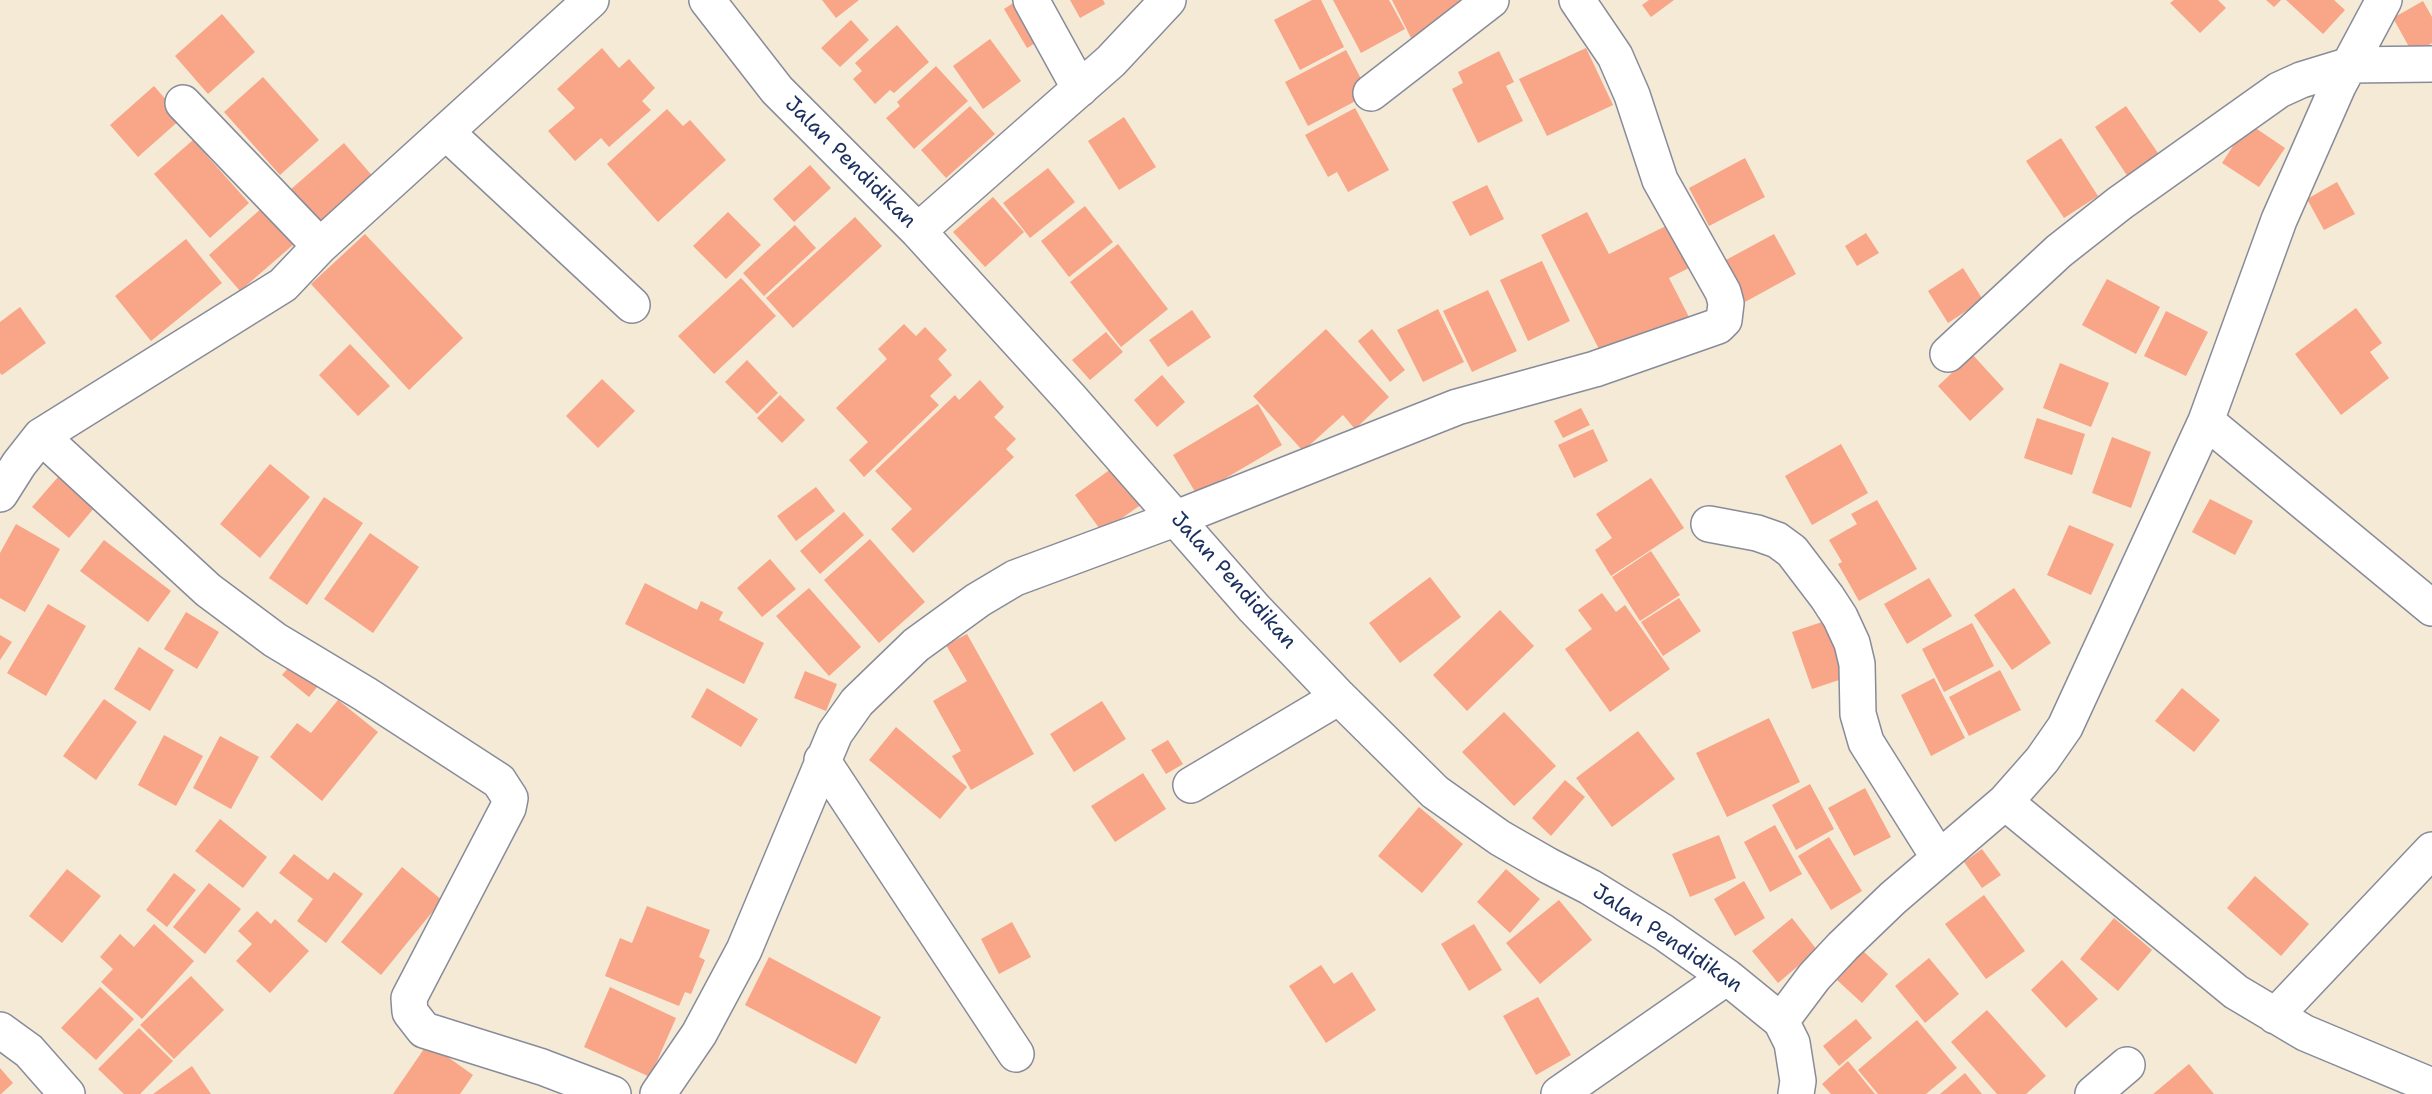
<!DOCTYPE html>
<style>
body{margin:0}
canvas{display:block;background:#f5ead6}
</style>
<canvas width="2432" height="1094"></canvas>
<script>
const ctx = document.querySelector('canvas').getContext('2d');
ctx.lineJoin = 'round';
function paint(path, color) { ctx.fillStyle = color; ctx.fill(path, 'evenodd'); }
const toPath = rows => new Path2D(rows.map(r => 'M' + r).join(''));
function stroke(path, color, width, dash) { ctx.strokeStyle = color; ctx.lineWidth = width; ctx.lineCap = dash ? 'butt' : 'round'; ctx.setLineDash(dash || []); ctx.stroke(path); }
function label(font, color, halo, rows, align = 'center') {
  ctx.font = font + ' "Shantell Sans",sans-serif'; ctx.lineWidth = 5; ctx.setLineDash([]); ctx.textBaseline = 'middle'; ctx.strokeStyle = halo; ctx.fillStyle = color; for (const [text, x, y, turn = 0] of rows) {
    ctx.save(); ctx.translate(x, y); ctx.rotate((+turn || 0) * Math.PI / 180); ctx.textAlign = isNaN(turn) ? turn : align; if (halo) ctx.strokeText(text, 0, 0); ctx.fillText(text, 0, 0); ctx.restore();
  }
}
paint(toPath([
 [822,0,859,0,836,18],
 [1018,0,1055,32,1027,48,1004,9],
 [1070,0,1103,0,1105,4,1080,18],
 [1312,0,1321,0,1344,47,1300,70,1274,20],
 [1333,0,1389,0,1405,29,1361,53],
 [1392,0,1487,0,1411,38],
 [1649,0,1674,0,1651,17,1642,5],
 [2174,0,2218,0,2226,8,2200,33,2170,3],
 [2266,0,2281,0,2274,7],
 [2286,0,2334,0,2345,10,2323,34],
 [2423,1,2432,17,2432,43,2413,54,2393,18],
 [222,14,255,52,208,94,175,56],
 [851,20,869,40,840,67,821,48],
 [897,25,929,62,894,93,890,90,875,104,853,79,862,71,855,63],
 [990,39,1021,81,983,109,953,66],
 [602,48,619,68,629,59,655,88,642,101,651,110,609,147,601,138,575,161,548,131,575,108,557,89],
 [1586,48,1613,105,1547,136,1519,79],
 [1346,50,1369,94,1308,126,1285,82],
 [1499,51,1514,82,1506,86,1523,121,1478,143,1452,89,1463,83,1458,72],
 [936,66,968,101,914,149,886,118,900,106,897,102],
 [263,77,319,140,280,175,224,112],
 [154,86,182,118,138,157,110,125],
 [970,106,995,134,946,178,921,150],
 [2126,106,2160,156,2128,177,2095,127],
 [1355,108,1389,170,1348,192,1337,172,1328,177,1305,135],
 [667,109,683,126,690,120,726,160,658,222,607,164],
 [1124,117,1156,167,1119,190,1088,141],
 [2248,123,2285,148,2259,187,2222,163],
 [2061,138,2098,196,2064,218,2026,161],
 [193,140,249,203,210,238,154,174],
 [344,143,375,179,321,227,290,190],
 [1745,158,1765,197,1709,226,1689,188],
 [810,165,831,188,794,222,773,199],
 [1048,168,1075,202,1030,238,1003,203],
 [2337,182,2355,214,2324,230,2307,199],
 [1487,185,1504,219,1470,236,1452,202],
 [993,197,1024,232,985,267,953,232],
 [1085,206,1113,242,1069,277,1041,241],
 [263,207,294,244,240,291,209,255],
 [728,212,761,245,726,279,693,246],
 [1587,212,1609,254,1668,225,1689,268,1669,278,1690,319,1605,361,1541,235],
 [855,217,882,246,793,328,766,298],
 [795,225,816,248,764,296,743,273],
 [1866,233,1879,253,1857,266,1845,246],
 [365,234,463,338,409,390,311,284],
 [1774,234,1796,274,1745,302,1724,261],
 [186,239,222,283,151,341,115,296],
 [1118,244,1168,309,1121,347,1070,282],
 [1542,261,1570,321,1528,341,1500,280],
 [1963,268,1983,300,1948,323,1928,291],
 [741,278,776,316,714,374,678,336],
 [2107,279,2160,307,2136,354,2082,325],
 [1488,290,1517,351,1472,372,1443,311],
 [20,307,46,343,2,375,0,373,0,322],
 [2356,308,2382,343,2370,352,2389,378,2341,415,2295,354],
 [1438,309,1464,362,1423,382,1397,330],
 [1192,310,1211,337,1168,367,1149,340],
 [2166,311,2208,332,2186,376,2144,356],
 [904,324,916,336,925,327,947,350,938,359,952,375,930,396,939,405,864,477,849,460,868,442,836,408,887,359,878,349],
 [1326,329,1389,397,1355,429,1343,415,1303,451,1253,396],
 [1372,329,1405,370,1390,382,1358,341],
 [1106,332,1123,352,1090,380,1072,360],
 [350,344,390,386,358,416,319,375],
 [1972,354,2004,389,1970,421,1938,386],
 [747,360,778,393,757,414,725,382],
 [2060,363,2109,383,2091,427,2043,408],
 [1162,375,1185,402,1157,427,1134,400],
 [602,379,635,411,598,448,566,416],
 [980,380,1004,407,994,417,1016,439,1006,449,1014,457,913,553,891,529,912,509,875,471,955,395,959,400],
 [780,395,805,420,782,443,757,418],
 [1258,404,1282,445,1197,495,1173,455],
 [1581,408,1590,425,1563,438,1554,421],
 [2037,418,2085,434,2072,475,2024,458],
 [1593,429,1608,461,1574,478,1558,445],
 [2112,437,2151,452,2131,508,2092,493],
 [1841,444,1868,493,1812,525,1785,476],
 [270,464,310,497,260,558,220,524],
 [1115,466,1142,504,1102,532,1075,495],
 [58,477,94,508,69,538,32,507],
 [1651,478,1684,528,1611,576,1595,550,1612,538,1596,514],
 [816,487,835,511,796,541,777,516],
 [324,497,363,523,307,605,269,578],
 [2210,499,2253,521,2235,555,2192,532],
 [1877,500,1917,569,1859,601,1838,564,1842,562,1829,540,1857,524,1851,514],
 [844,512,864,535,820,574,800,551],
 [16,524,60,549,25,612,0,598,0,553],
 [2069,525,2114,544,2091,595,2047,575],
 [370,533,419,567,373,633,324,599],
 [870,539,925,602,879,643,824,580],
 [104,540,171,591,148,622,80,571],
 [1651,551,1680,595,1640,621,1612,577],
 [770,559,796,589,762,617,737,588],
 [1430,577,1461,617,1400,663,1369,623],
 [1929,578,1952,616,1907,644,1884,604],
 [645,583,697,610,701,601,723,612,719,620,764,643,744,684,625,624],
 [809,588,861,647,829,676,776,616],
 [2014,588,2051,643,2012,670,1974,615],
 [1602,593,1616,612,1625,605,1670,669,1610,712,1565,649,1592,629,1578,610],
 [1679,598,1701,631,1663,656,1641,622],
 [48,604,86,626,46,696,7,673],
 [1500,610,1534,646,1467,711,1433,675],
 [186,612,219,632,197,669,164,649],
 [1831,619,1851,676,1812,689,1792,632],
 [1972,623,1994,666,1944,692,1922,649],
 [967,634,1034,754,971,790,952,756,961,751,933,701,967,681,946,645],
 [0,635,12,642,0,660],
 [139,647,174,670,150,711,114,689],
 [295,660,322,681,309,697,282,675],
 [2000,670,2021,710,1969,736,1949,697],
 [805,671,837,684,826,711,794,698],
 [1934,678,1965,738,1931,756,1901,695],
 [707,688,758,719,741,747,691,717],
 [2182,688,2220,720,2194,752,2155,721],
 [104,699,137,722,96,780,63,756],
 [338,700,378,732,322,801,270,757,297,723,311,733],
 [1102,701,1126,739,1074,772,1050,734],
 [1504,712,1556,766,1514,806,1462,752],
 [1769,718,1800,782,1727,817,1696,753],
 [896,727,967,787,940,819,869,760],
 [1638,731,1675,779,1612,827,1576,778],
 [164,735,203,756,176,806,138,785],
 [220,736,259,757,231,809,193,788],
 [1168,740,1183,764,1166,774,1151,750],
 [1143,773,1166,809,1115,842,1091,806],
 [1565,780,1585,797,1551,836,1532,818],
 [1810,784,1834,829,1796,850,1772,805],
 [1865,788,1891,837,1854,856,1828,808],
 [1419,807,1463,844,1422,893,1378,856],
 [220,819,267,857,243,888,195,851],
 [1775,825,1802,874,1770,892,1744,842],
 [1719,835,1736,878,1690,897,1672,854],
 [1829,837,1862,891,1831,910,1798,856],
 [1982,849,2001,875,1982,888,1964,862],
 [294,854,328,880,334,872,363,894,326,943,297,921,313,899,279,873],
 [402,867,442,900,381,975,341,942],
 [67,869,101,896,62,943,29,916],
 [1506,869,1540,899,1510,933,1477,902],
 [174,873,196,890,167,927,146,910],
 [2255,876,2309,924,2281,956,2227,908],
 [1744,881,1765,918,1735,936,1714,899],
 [209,883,241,909,205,954,173,927],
 [1984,895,2025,951,1986,979,1945,924],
 [1559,900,1592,940,1540,984,1506,943],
 [647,906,710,930,699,957,705,960,691,994,685,992,679,1006,605,976,620,938,632,943],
 [257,911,271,924,275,919,309,951,270,993,236,961,252,944,238,931],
 [1792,918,1817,950,1778,983,1752,951],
 [2114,918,2152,950,2118,991,2080,959],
 [1012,922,1031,957,999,974,981,939],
 [154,924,194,961,142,1019,101,982,113,969,100,957,120,934,134,947],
 [1474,924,1502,970,1469,991,1441,944],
 [1863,951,1888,974,1862,1003,1837,980],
 [769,957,881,1017,856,1064,745,1005],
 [1929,958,1959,994,1925,1023,1895,986],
 [2062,960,2098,999,2066,1028,2031,990],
 [1321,965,1334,984,1352,972,1376,1010,1326,1043,1289,986],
 [191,976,224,1010,174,1059,140,1025],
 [100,987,134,1019,96,1060,61,1028],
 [610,987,676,1018,650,1077,584,1047],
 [1538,997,1571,1055,1536,1075,1503,1016],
 [1987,1010,2046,1076,2026,1094,1997,1094,1951,1042],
 [1856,1019,1872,1038,1839,1066,1823,1046],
 [1917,1020,1957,1068,1926,1094,1878,1094,1858,1070],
 [139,1028,173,1061,140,1094,124,1094,98,1069],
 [428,1043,473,1075,460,1094,393,1094],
 [1848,1061,1875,1094,1831,1094,1822,1084],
 [2189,1064,2214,1094,2153,1094],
 [192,1066,211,1094,153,1094],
 [0,1068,13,1083,1,1094,0,1094],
 [1965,1073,1982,1094,1940,1094]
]), '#f8a588');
const minor = toPath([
 [707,0,777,90,918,231,1070,398,1254,608,1339,697,1435,792,1500,838,1547,865,1590,887,1663,932,1727,977,1781,1021,1792,1043,1798,1081,1796,1094],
 [1031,0,1080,89],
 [1371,93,1491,0],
 [183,103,320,246],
 [447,133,632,305],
 [918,231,1111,61,1168,0],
 [1948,354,2059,251,2120,203,2279,90,2301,80,2350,65,2432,64],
 [2206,421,2432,608],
 [41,436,208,590,275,640,365,694,499,781,510,798,508,808,409,998,410,1012,424,1030,542,1067,613,1094],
 [0,494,19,464,41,436,283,285,320,246,591,0],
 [1709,524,1757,533,1777,540,1792,551,1827,597,1840,617,1852,643,1857,664,1858,714,1866,742,1939,858],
 [822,760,1016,1054],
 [1191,785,1339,697],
 [2005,802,2236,992,2305,1033,2432,1086],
 [2275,1016,2432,850],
 [1781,1021,1814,977,1843,946,1893,898,2005,802,2042,760,2065,727,2206,421,2279,220,2338,86,2384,0],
 [0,1030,29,1051,67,1094],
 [658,1094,699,1034,744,950,835,733,857,702,916,645,978,600,1015,578,1177,518,1457,407,1595,369,1718,326,1724,320,1726,303,1723,292,1660,180,1632,95,1615,56,1577,0],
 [1559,1094,1727,977],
 [2093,1094,2127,1065]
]);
stroke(minor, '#888c9a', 38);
stroke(minor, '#fff', 35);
label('21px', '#1b2f5e', '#fff', [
 ["Jalan Pendidikan",850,163,45],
 ["Jalan Pendidikan",1233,581,48],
 ["Jalan Pendidikan",1667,939,34]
]);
</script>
